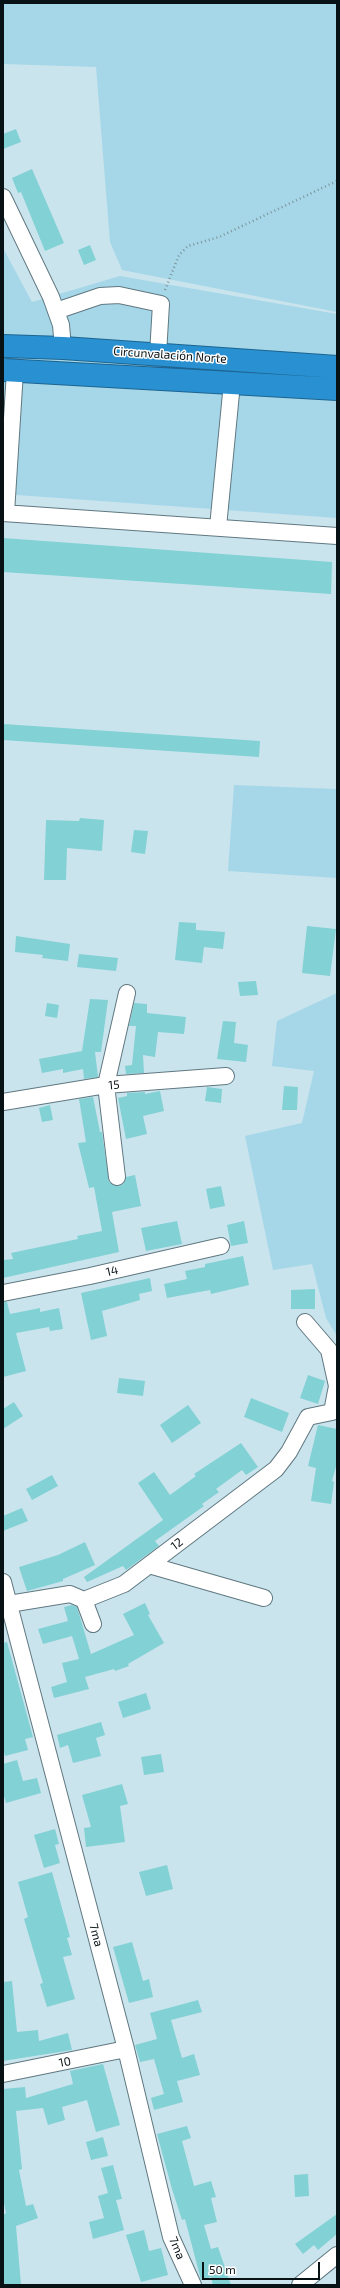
<!DOCTYPE html>
<meta charset="utf-8">
<style>
body{margin:0}
#map{position:relative;width:340px;height:2288px;overflow:hidden;background:#cae4ed;font-family:"Exo 2",sans-serif}
canvas{display:block}
.frame{position:absolute;inset:0;border:4px solid #081114;pointer-events:none}
.scale{position:absolute;left:202px;top:2262px;width:118px;height:18px;box-sizing:border-box;border:2px solid #081114;border-top:0;padding-left:5px;font-size:12px;line-height:14px;white-space:nowrap;color:#081114;-webkit-text-stroke:3px #fff;paint-order:stroke}
</style>
<div id="map">
<canvas width="340" height="2288"></canvas>
<div class="frame"></div>
<div class="scale">50 m</div>
</div>
<script>
const ctx = document.querySelector('canvas').getContext('2d');
ctx.lineJoin = 'round';
function paint(path, color) { ctx.fillStyle = color; ctx.fill(path, 'evenodd'); }
const toPath = rows => new Path2D(rows.map(r => 'M' + r).join(''));
function stroke(path, color, width, dash) { ctx.strokeStyle = color; ctx.lineWidth = width; ctx.lineCap = dash ? 'butt' : 'round'; ctx.setLineDash(dash || []); ctx.stroke(path); }
function label(font, color, halo, rows, align = 'center') {
  ctx.font = font + ' "Exo 2",sans-serif'; ctx.lineWidth = 3; ctx.setLineDash([]); ctx.textBaseline = 'middle'; ctx.strokeStyle = halo; ctx.fillStyle = color; for (const [text, x, y, turn = 0] of rows) {
    ctx.save(); ctx.translate(x, y); ctx.rotate((+turn || 0) * Math.PI / 180); ctx.textAlign = isNaN(turn) ? turn : align; if (halo) ctx.strokeText(text, 0, 0); ctx.fillText(text, 0, 0); ctx.restore();
  }
}
paint(toPath([
 [3,3,337,3,337,312,122,270,110,242,96,67,3,64],
 [3,248,32,302,120,276,337,314,337,518,3,494],
 [234,785,337,789,337,878,228,871],
 [337,993,337,1336,326,1318,312,1264,273,1270,245,1136,302,1123,314,1071,272,1066,277,1021]
]), '#a5d7e8');
paint(toPath([
 [16,129,21,142,3,149,3,134],
 [32,169,64,243,45,251,21,192,18,193,12,178],
 [90,245,96,260,84,265,78,250],
 [3,538,332,562,331,594,3,572],
 [3,724,260,741,259,757,3,740],
 [80,818,104,820,102,851,67,848,66,880,44,880,46,820,79,821],
 [134,830,148,831,145,854,131,852],
 [179,922,196,923,196,930,225,932,223,949,204,947,202,963,175,960],
 [307,926,336,929,330,976,302,973],
 [16,936,70,944,68,961,42,958,43,955,15,952],
 [79,954,118,958,116,971,77,967],
 [256,981,258,995,240,996,238,982],
 [90,999,108,1000,101,1052,95,1052,98,1077,84,1079,83,1069,63,1073,63,1069,42,1073,39,1059,82,1051],
 [47,1003,59,1005,57,1018,45,1016],
 [134,1003,147,1004,147,1013,186,1017,184,1034,158,1032,155,1057,143,1055,144,1073,126,1074,125,1066,132,1065,136,1026,129,1026],
 [223,1021,236,1022,234,1043,248,1045,246,1062,217,1059],
 [284,1086,298,1087,297,1110,282,1110],
 [207,1087,222,1089,221,1103,205,1101],
 [160,1091,164,1111,143,1116,147,1134,126,1139,118,1098,127,1096,127,1093,145,1092,145,1094],
 [93,1097,100,1132,102,1132,109,1182,119,1186,123,1184,126,1177,135,1175,141,1206,112,1212,119,1252,3,1278,3,1260,13,1259,11,1253,78,1239,77,1236,102,1231,94,1187,89,1188,78,1143,86,1142,79,1099],
 [50,1105,53,1120,42,1122,39,1108],
 [221,1186,225,1206,210,1209,206,1189],
 [177,1221,182,1244,146,1251,141,1228],
 [244,1221,248,1243,231,1246,227,1225],
 [243,1256,249,1285,211,1294,210,1290,167,1298,164,1284,187,1279,185,1271,205,1267,205,1264],
 [150,1278,152,1291,139,1294,140,1300,102,1311,107,1336,91,1340,81,1293],
 [315,1289,315,1309,291,1309,291,1290],
 [3,1302,7,1302,10,1314,40,1308,40,1312,59,1308,63,1329,50,1331,49,1327,16,1333,26,1371,3,1377],
 [308,1375,325,1381,318,1404,300,1398],
 [119,1378,145,1381,143,1396,117,1393],
 [251,1398,289,1413,282,1432,244,1417],
 [14,1402,23,1416,3,1429,3,1409],
 [188,1405,201,1423,172,1443,160,1425],
 [318,1425,337,1429,337,1463,332,1481,334,1482,331,1504,311,1501,316,1468,308,1466],
 [241,1443,258,1467,246,1475,242,1470,216,1489,219,1492,202,1504,204,1506,155,1541,159,1546,126,1570,123,1566,87,1582,84,1577,163,1520,138,1483,154,1472,170,1495,196,1476,194,1474],
 [52,1475,58,1486,32,1500,26,1489],
 [22,1508,28,1521,3,1531,3,1516],
 [85,1542,95,1565,63,1579,63,1581,27,1591,19,1567,58,1555],
 [145,1603,150,1614,148,1615,164,1643,128,1664,129,1666,115,1671,114,1669,85,1677,89,1689,54,1698,51,1687,67,1682,62,1663,79,1659,72,1636,43,1644,38,1629,68,1621,64,1607,72,1605,77,1607,91,1654,134,1635,123,1614],
 [7,1642,33,1737,25,1739,28,1750,5,1756,3,1749,3,1643],
 [146,1693,151,1709,123,1718,118,1702],
 [101,1722,105,1735,96,1738,101,1756,73,1763,68,1745,60,1748,57,1735],
 [161,1754,164,1772,144,1775,141,1757],
 [17,1760,23,1781,37,1778,41,1793,6,1803,3,1793,3,1764],
 [122,1784,128,1804,120,1806,125,1842,86,1847,84,1828,91,1827,82,1795],
 [55,1829,59,1844,55,1845,60,1863,44,1868,34,1835],
 [167,1865,173,1889,146,1896,139,1872],
 [52,1872,70,1937,67,1938,72,1955,63,1957,75,1999,47,2007,40,1984,43,1983,24,1919,28,1917,18,1882],
 [132,1942,143,1981,149,1979,153,1997,129,2003,113,1947],
 [12,1981,17,2032,38,2030,39,2041,68,2033,72,2050,3,2061,3,1982],
 [198,2000,202,2012,171,2020,182,2058,194,2054,200,2075,177,2081,183,2102,154,2110,151,2098,164,2094,154,2059,140,2062,135,2045,157,2039,150,2013],
 [103,2064,120,2125,96,2132,87,2100,62,2107,65,2120,48,2125,43,2108,16,2111,22,2169,19,2170,26,2206,33,2204,38,2218,16,2226,21,2285,3,2285,3,2215,6,2213,3,2198,3,2089,25,2087,26,2098,73,2084,70,2071],
 [187,2126,191,2138,182,2141,194,2186,211,2181,216,2197,211,2198,217,2222,204,2225,211,2249,218,2247,231,2285,213,2285,211,2277,201,2280,185,2219,182,2220,172,2189,157,2134],
 [103,2137,108,2156,91,2160,86,2142],
 [113,2165,122,2199,116,2200,124,2230,93,2239,89,2222,104,2218,98,2196,108,2193,101,2168],
 [308,2174,309,2196,295,2197,294,2175],
 [337,2214,337,2234,318,2250,314,2245,303,2254,295,2244],
 [144,2230,149,2251,161,2248,168,2275,141,2282,126,2235]
]), '#81d1d5');
const minor = toPath([
 [3,197,51,297,61,325,63,348],
 [56,311,100,296,119,295,161,304,158,354],
 [3,513,337,536],
 [6,513,15,371],
 [218,527,232,383],
 [3,1102,106,1085,226,1076],
 [117,1177,106,1085,127,993],
 [3,1293,90,1276,221,1246],
 [149,1565,264,1598],
 [3,1582,126,2049,171,2237,193,2285],
 [84,1600,93,1624],
 [9,1604,70,1594,84,1600,124,1584,276,1469,289,1452,308,1417,332,1412,337,1386,329,1350,305,1322],
 [3,2074,126,2049],
 [300,2285,337,2255]
]);
const highway = toPath([
 [3,346,63,348,337,367],
 [3,370,337,389]
]);
stroke(minor, '#607880', 18);
stroke(highway, '#1d6490', 24);
stroke(toPath([
 [165,290,179,255,188,246,219,237,337,181]
]), '#7f9299', 2.5, [1, 3]);
stroke(minor, '#fff', 16);
stroke(highway, '#2991d2', 22);
label('12px', '#081114', '#fff', [
 ["Circunvalación Norte",170,355,4],
 ["15",114,1085,-5],
 ["14",112,1271,-13],
 ["12",177,1544,-37],
 ["7ma",96,1935,75],
 ["10",65,2062,-11],
 ["7ma",177,2248,67]
]);
</script>
